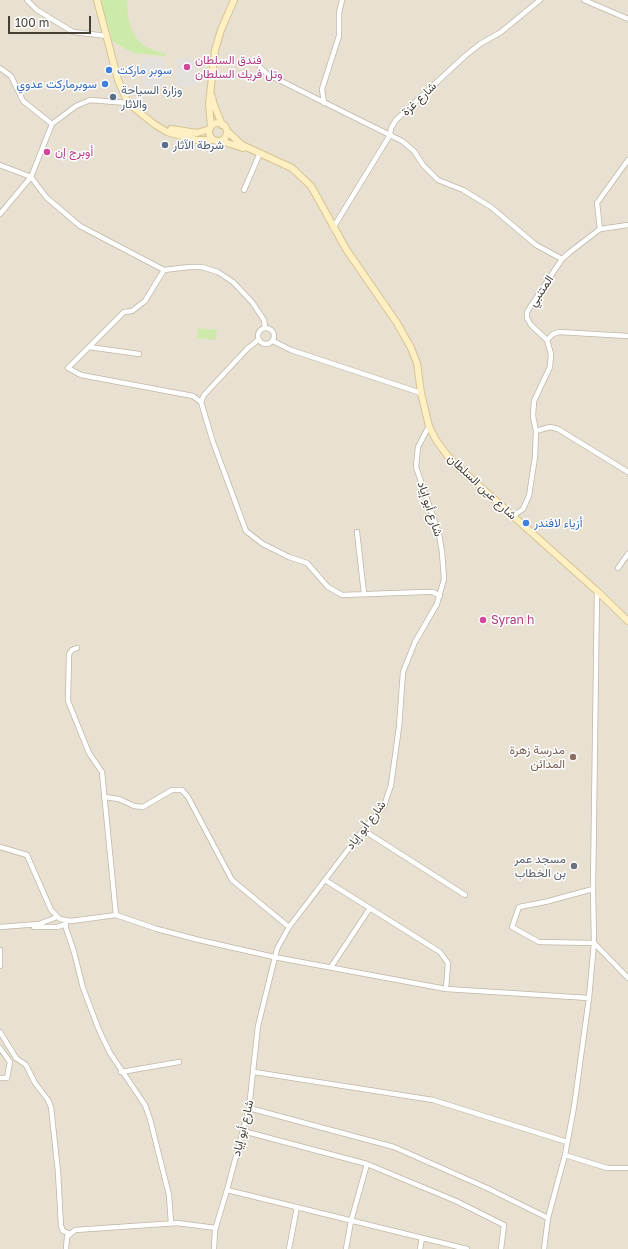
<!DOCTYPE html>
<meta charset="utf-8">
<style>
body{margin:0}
#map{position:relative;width:628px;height:1249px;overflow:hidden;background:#f3efe5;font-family:"Golos Text",sans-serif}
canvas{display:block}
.scale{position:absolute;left:8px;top:16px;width:83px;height:18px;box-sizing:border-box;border:2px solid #463f34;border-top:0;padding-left:5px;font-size:12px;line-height:14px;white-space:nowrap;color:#463f34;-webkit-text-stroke:3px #fff;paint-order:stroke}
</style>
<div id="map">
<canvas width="628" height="1249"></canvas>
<div class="scale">100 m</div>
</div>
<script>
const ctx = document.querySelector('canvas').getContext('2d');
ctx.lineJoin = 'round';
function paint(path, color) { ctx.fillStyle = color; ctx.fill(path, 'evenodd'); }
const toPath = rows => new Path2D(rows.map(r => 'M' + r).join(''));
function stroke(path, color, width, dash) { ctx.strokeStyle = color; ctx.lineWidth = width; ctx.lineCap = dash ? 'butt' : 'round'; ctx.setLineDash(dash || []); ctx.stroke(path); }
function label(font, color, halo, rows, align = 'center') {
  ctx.font = font + ' "Golos Text",Vazirmatn,sans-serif'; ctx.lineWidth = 3; ctx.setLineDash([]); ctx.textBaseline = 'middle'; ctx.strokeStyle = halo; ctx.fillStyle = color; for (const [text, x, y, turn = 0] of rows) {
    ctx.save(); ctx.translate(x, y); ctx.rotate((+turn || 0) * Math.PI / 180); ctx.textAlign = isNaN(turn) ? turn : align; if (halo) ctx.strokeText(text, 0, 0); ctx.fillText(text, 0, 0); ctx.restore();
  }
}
paint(toPath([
 [0,0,628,0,628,1249,0,1249]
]), '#e8e1d2');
paint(toPath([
 [101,0,127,0,128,16,132,31,137,39,146,47,166,54,166,56,133,53,112,41],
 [198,328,217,330,216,340,197,338]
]), '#ceeaab');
paint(toPath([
 [142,58,164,58,164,86,143,86],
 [176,59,196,59,196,86,176,86]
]), '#e4e1dd');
const street = toPath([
 [27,0,37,10,73,32,107,36],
 [584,0,628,19],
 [260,67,267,74,402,141,414,151,423,165,438,180,463,190,491,207,536,245,562,259],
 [0,68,11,76,23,101,52,124],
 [324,103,322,89,339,36,339,13,342,0],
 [0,165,31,177,46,197,80,226,164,270,189,267,202,267,218,272,233,282,252,302,264,320,265,327],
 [244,190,260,153],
 [0,214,31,177,52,124,76,106,90,100,128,103],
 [333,228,390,135,391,128,396,120,465,56,480,44,501,32,540,0],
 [600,229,597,203,628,160],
 [164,270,145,301,132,311,124,312,68,368,81,375,193,396,201,402],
 '258 336a8 8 0 1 1 16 0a8 8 0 1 1-16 0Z',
 [258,340,247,349,204,395,201,402,213,442,246,531,263,544,289,557,307,563,328,587,342,595,424,592,433,592,440,596],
 [547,340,553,334,559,332,628,336],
 [273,341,291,350,421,393],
 [89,347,139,354],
 [536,431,533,416,534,401,550,367,551,354,547,340,531,325,527,318,527,312,562,259,570,252,600,229,628,225],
 [513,516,523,509,529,496,535,457,536,431,550,427,558,429,628,472],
 [357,532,364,594],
 [618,568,628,554],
 [77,648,72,650,69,654,68,701,89,753,102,772,116,915,157,929,199,940,274,957,446,989,589,998],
 [104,797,119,799,134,806,143,807,172,790,182,790,188,797,232,880,289,927],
 [363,830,465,895],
 [0,847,27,855,51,910,60,919,71,921,116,915],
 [325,880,440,952,448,963,446,989],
 [593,889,545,902,519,907,512,927,539,942,594,943,628,978],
 [65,925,74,952,83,988,99,1030,110,1053,145,1105,150,1119,169,1195,171,1223],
 [0,927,39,924,57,917],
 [34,927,57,927,66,924],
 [0,950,0,966],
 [331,967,370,908],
 [0,1032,16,1058,26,1065,35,1083,48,1100,51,1107,58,1172,61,1226,63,1231,70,1234],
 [0,1048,10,1062,7,1078,0,1078],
 [121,1072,179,1062],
 [254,1072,433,1100,567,1142],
 [249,1108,394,1147,487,1188,548,1218],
 [243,1131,367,1164,456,1201,504,1225,501,1249],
 [565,1155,574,1107,589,998,594,943,593,889,597,591],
 [227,1190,249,1108,258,1026,277,949,289,927,363,830,384,806,391,785,399,727,403,672,415,642,437,604,444,579,442,552,439,534,416,467,418,447,429,426],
 [66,1249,67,1237,75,1230,177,1223,216,1228],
 [214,1249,215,1230,227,1190,467,1249],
 [289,1249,297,1207],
 [346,1249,351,1221,367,1164],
 [420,1249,422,1238],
 [544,1249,548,1218,565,1155,607,1168,628,1168]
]);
const secondary = toPath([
 [97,0,118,80,128,103,154,124,167,132,197,140,213,140],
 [212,96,213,102,222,125],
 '209 132a9 9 0 1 1 18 0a9 9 0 1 1-18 0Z',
 [211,126,209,104,215,50,221,30,234,0],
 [171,129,197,133,210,129],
 [227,131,242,145,292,168,311,186,346,249,397,323,411,348,417,363,421,393,429,426,436,440,447,455,457,466,597,591,628,621],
 [221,141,243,148]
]);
stroke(street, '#bfb7a7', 6);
stroke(secondary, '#d6c391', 8);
stroke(street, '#fff', 4.5);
stroke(secondary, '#fff0c3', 6);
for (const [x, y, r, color] of [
 [187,67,4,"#d1479c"],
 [109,70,4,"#3f7fe0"],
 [105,84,4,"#3f7fe0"],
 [113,97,4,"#5c6f8a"],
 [165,145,4,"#5c6f8a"],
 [47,152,4,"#d1479c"],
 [526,523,4,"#3f7fe0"],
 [483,620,4,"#d1479c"],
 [573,757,4,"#8d6e63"],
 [574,866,4,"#6b7280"]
]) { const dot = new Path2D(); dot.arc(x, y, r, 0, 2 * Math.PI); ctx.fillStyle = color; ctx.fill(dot); stroke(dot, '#fff', 1.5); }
label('12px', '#b23c85', '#fff', [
 ["فندق السلطان",195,60],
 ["وتل فريك السلطان",195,74],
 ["أوبرج إن",55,152],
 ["Syran h",491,620]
], 'left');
label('12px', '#366cbe', '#fff', [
 ["سوبر ماركت",117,70],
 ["سوبرماركت عدوي",97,84,"right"],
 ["أزياء لافندر",534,523]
], 'left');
label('12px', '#4e5e75', '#fff', [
 ["وزارة السياحة",121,90],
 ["والاثار",121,104],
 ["شرطة الآثار",173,145]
], 'left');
label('12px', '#463f34', '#fff', [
 ["شارع غزة",419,99,-44],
 ["المتنبي",541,291,-56],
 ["شارع عين السلطان",482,487,43],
 ["شارع أبو إياد",430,509,72],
 ["شارع أبو إياد",366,825,-53],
 ["شارع أبو إياد",243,1128,-76]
]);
label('12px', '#785e54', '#fff', [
 ["مدرسة زهرة",565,750],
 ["المدائن",565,764]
], 'right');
label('12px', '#5b616d', '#fff', [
 ["مسجد عمر",566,859],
 ["بن الخطاب",566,873]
], 'right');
</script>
